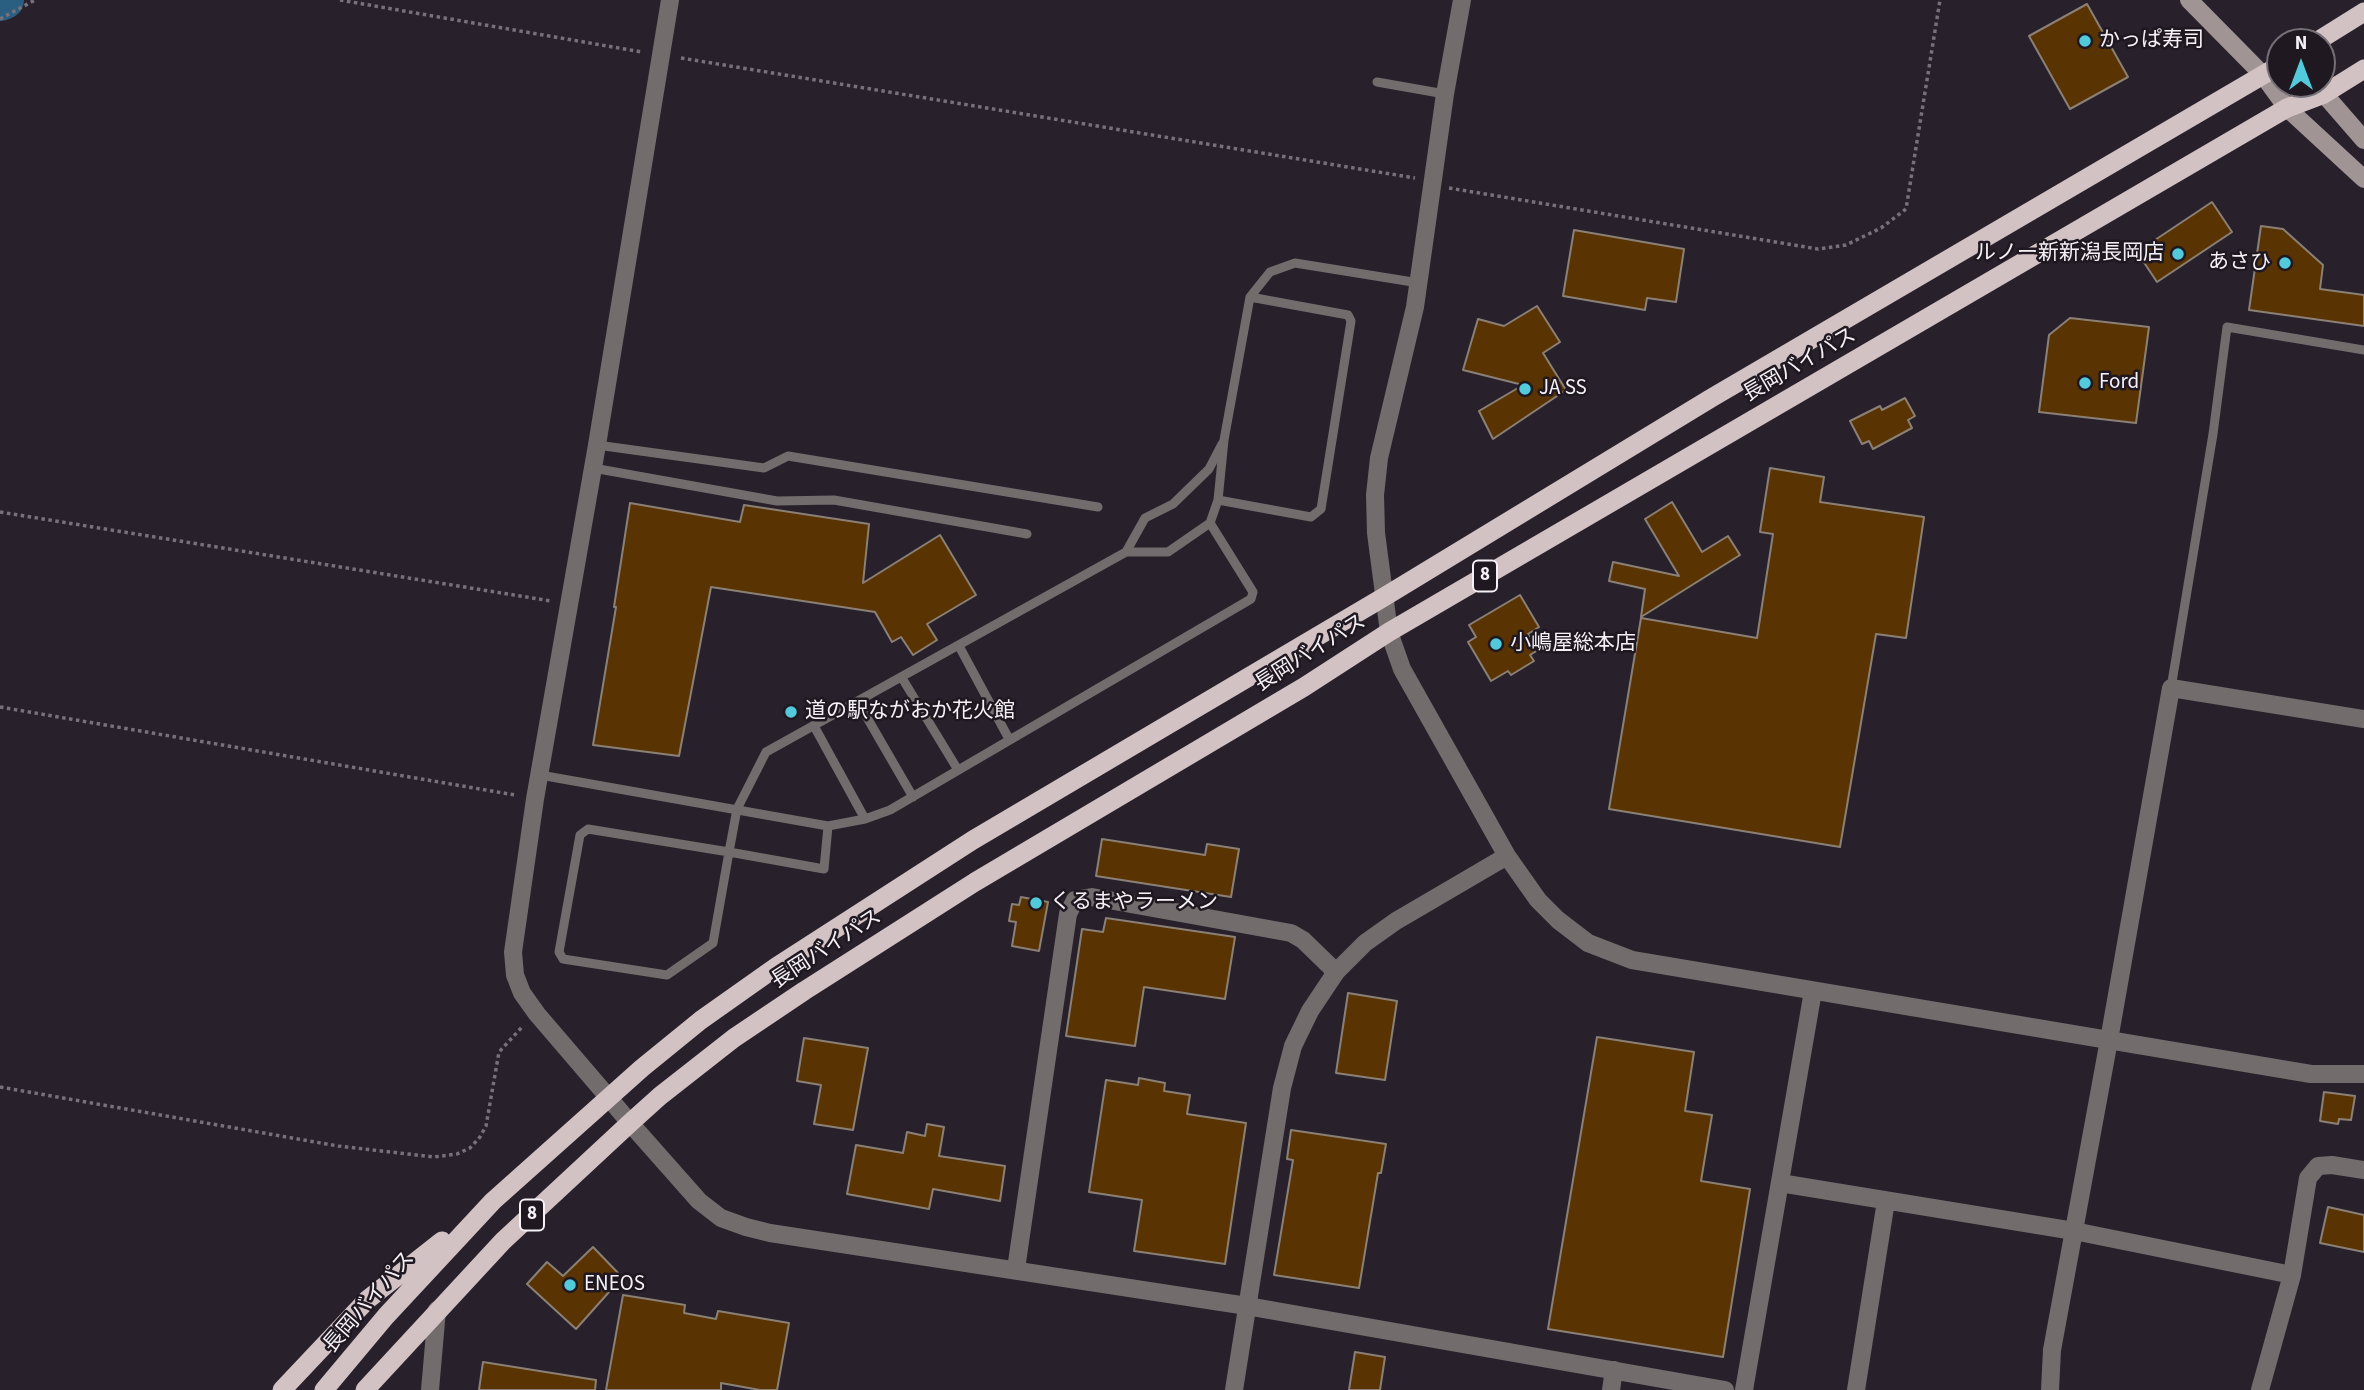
<!DOCTYPE html>
<meta charset="utf-8">
<style>
body{margin:0}
#map{position:relative;width:2364px;height:1390px;overflow:hidden;background:#28212b;font-family:"Source Sans 3",sans-serif}
canvas{display:block}
.north{position:absolute;left:2266px;top:28px;width:70px;height:70px;box-sizing:border-box;background:#1f1821;border:2px solid #756f77;border-radius:50%;rotate:0deg;font-size:19px;font-weight:700;line-height:28px;text-align:center;color:#f5f1f7}
.north::after{content:'';display:block;margin:auto;width:24px;height:32px;background:#53cadc;clip-path:polygon(50% 0,100% 100%,50% 72%,0 100%)}
</style>
<div id="map">
<canvas width="2364" height="1390"></canvas>
<div class="north">N</div>
</div>
<script>
const ctx = document.querySelector('canvas').getContext('2d');
ctx.lineJoin = 'round';
const toPath = rows => new Path2D(rows.map(r => 'M' + r).join(''));
function stroke(path, color, width, dash) { ctx.strokeStyle = color; ctx.lineWidth = width; ctx.lineCap = dash ? 'butt' : 'round'; ctx.setLineDash(dash || []); ctx.stroke(path); }
function paint(path, color) { ctx.fillStyle = color; ctx.fill(path, 'evenodd'); }
function label(font, color, halo, rows, align = 'center') {
  ctx.font = font + ' "Source Sans 3","Noto Sans JP",sans-serif'; ctx.lineWidth = 5; ctx.setLineDash([]); ctx.textBaseline = 'middle'; ctx.strokeStyle = halo; ctx.fillStyle = color; for (const [text, x, y, turn = 0] of rows) {
    ctx.save(); ctx.translate(x, y); ctx.rotate((+turn || 0) * Math.PI / 180); ctx.textAlign = isNaN(turn) ? turn : align; if (halo) ctx.strokeText(text, 0, 0); ctx.fillText(text, 0, 0); ctx.restore();
  }
}
stroke(toPath([
 [0,2,5,0]
]), '#2a5f82', 38);
const building = toPath([
 [2087,4,2128,77,2070,109,2029,36,2087,4],
 [2212,202,2232,232,2157,282,2137,252,2212,202],
 [2261,226,2283,229,2323,265,2320,289,2364,295,2364,326,2249,310,2261,226],
 [1574,230,1684,249,1676,302,1647,298,1645,310,1563,296,1574,230],
 [1537,306,1560,342,1543,353,1566,390,1493,439,1479,411,1523,385,1463,370,1478,319,1504,326,1537,306],
 [2070,318,2149,327,2136,423,2039,412,2049,335,2070,318],
 [1905,398,1915,416,1908,420,1912,428,1873,449,1869,441,1862,444,1850,421,1880,406,1882,410,1905,398],
 [1770,468,1824,477,1820,502,1924,517,1906,638,1876,634,1840,847,1609,809,1641,618,1757,638,1773,534,1760,532,1770,468],
 [1672,502,1702,552,1728,536,1740,555,1641,617,1645,589,1609,581,1613,562,1679,576,1645,519,1672,502],
 [630,503,740,522,744,505,869,524,863,583,940,535,976,595,927,624,937,640,913,655,901,637,892,642,875,612,711,587,679,756,593,745,616,607,614,607,630,503],
 [1520,595,1539,627,1528,634,1538,650,1530,655,1534,661,1511,675,1508,671,1491,681,1468,642,1476,637,1469,625,1520,595],
 [1102,839,1205,855,1207,844,1239,849,1231,897,1096,876,1102,839],
 [1021,897,1048,902,1039,951,1012,946,1016,922,1009,921,1012,904,1019,905,1021,897],
 [1106,918,1235,937,1225,999,1144,987,1135,1046,1066,1036,1082,929,1103,932,1106,918],
 [1348,993,1397,1001,1385,1080,1336,1073,1348,993],
 [1597,1037,1694,1052,1685,1111,1712,1115,1701,1181,1750,1189,1723,1357,1548,1329,1597,1037],
 [804,1038,868,1048,853,1130,814,1124,821,1085,797,1081,804,1038],
 [1139,1078,1165,1083,1164,1091,1190,1095,1187,1114,1246,1123,1225,1264,1134,1251,1142,1200,1089,1192,1106,1080,1138,1085,1139,1078],
 [2324,1092,2355,1096,2351,1120,2339,1119,2338,1124,2320,1121,2324,1092],
 [927,1124,944,1127,939,1156,1005,1166,1000,1201,933,1189,929,1209,847,1194,856,1145,903,1153,907,1132,925,1136,927,1124],
 [1291,1130,1386,1144,1381,1173,1378,1173,1359,1288,1274,1275,1293,1160,1287,1159,1291,1130],
 [2328,1207,2364,1215,2364,1252,2320,1243,2328,1207],
 [593,1247,621,1276,605,1291,609,1292,576,1329,527,1284,547,1262,563,1276,593,1247],
 [623,1295,685,1305,684,1313,716,1319,718,1311,789,1323,777,1390,760,1390,721,1383,721,1390,606,1390,623,1295],
 [1355,1352,1385,1357,1380,1390,1349,1390,1355,1352],
 [483,1362,596,1380,595,1390,479,1390,483,1362]
]);
paint(building, '#593301');
stroke(building, '#8b8076', 2);
stroke(toPath([
 [340,0,642,52],
 [0,19,35,0],
 [681,58,1415,178],
 [1449,188,1818,249,1846,245,1881,228,1906,209,1940,0],
 [0,512,551,601],
 [0,707,515,795],
 [0,1087,338,1146,434,1157,457,1154,470,1148,480,1137,486,1126,499,1052,522,1027]
]), '#77717a', 3.5, [3.5, 3.5]);
stroke(toPath([
 [1377,82,1445,94],
 [597,445,764,468,788,456,1098,507],
 [593,468,777,501,834,500,1027,534],
 [1218,500,1311,517,1321,509,1351,321,1348,315,1250,297],
 [1126,552,1145,518,1173,504,1209,469,1222,444],
 [959,646,1009,739],
 [902,678,958,770],
 [2171,688,2213,434,2227,327,2364,350],
 [858,702,913,797],
 [814,726,865,819],
 [540,775,828,826,865,819,890,810,1251,599,1253,592,1210,523],
 [828,826,824,869,729,852,588,829,580,835,559,952,563,959,667,975,713,943,729,852,737,809,766,752,1126,552,1168,552,1210,523,1218,500,1224,440,1250,297,1270,272,1295,263,1419,283]
]), '#736c6c', 9);
stroke(toPath([
 [2109,1040,2171,688,2364,719],
 [609,1098,630,1123],
 [1780,1183,2074,1231,2292,1275],
 [1016,1269,1068,914,1075,900,1092,897,1291,933,1303,940,1336,972],
 [430,1390,437,1310],
 [1611,1390,1614,1370],
 [1744,1390,1813,991],
 [1856,1390,1886,1201],
 [2260,1390,2292,1275,2308,1178,2318,1166,2332,1165,2364,1170]
]), '#736c6c', 18);
stroke(toPath([
 [1462,0,1445,94,1415,307,1379,458,1375,495,1376,533,1389,632,1402,669,1507,856,1538,900,1558,920,1588,943,1632,960,2311,1074,2364,1074],
 [609,1098,537,1014,522,993,515,975,513,952,535,799,597,445,670,0],
 [630,1123,699,1201,721,1218,746,1227,770,1233,1247,1306,1725,1390],
 [1234,1390,1282,1088,1293,1046,1310,1011,1336,972,1365,943,1396,921,1507,856],
 [2050,1390,2052,1350,2109,1040]
]), '#736c6c', 18);
stroke(toPath([
 [2189,0,2263,75,2287,108,2364,179],
 [2292,84,2324,94,2364,140]
]), '#a09495', 18);
stroke(toPath([
 [2316,42,2364,12],
 [282,1390,367,1300,442,1241],
 [324,1390,386,1316,493,1201,642,1068,701,1020,776,967,973,840,1384,597,1713,397,2280,65],
 [365,1390,503,1241,630,1123,660,1096,734,1038,804,991,975,882,1304,687,1389,632,2287,108,2324,94,2364,69]
]), '#d2c2c4', 19);
for (const [x, y, r, color] of [
 [2085,41,7,"#53cadc"],
 [2178,254,7,"#53cadc"],
 [2285,263,7,"#53cadc"],
 [2085,383,7,"#53cadc"],
 [1525,389,7,"#53cadc"],
 [1496,644,7,"#53cadc"],
 [791,712,7,"#53cadc"],
 [1036,903,7,"#53cadc"],
 [570,1285,7,"#53cadc"]
]) { const dot = new Path2D(); dot.arc(x, y, r, 0, 2 * Math.PI); ctx.fillStyle = color; ctx.fill(dot); stroke(dot, '#1f1821', 2.5); }
for (const [x, y, w] of [
 [1485,576,24],
 [532,1215,24]
]) { const box = new Path2D(); box.roundRect(x - w / 2, y - 15.5, w, 31, 5); ctx.fillStyle = '#1f1821'; ctx.fill(box); stroke(box, '#f5f1f7', 2); }
label('bold 19px', '#f5f1f7', null, [
 ["8",1485,576],
 ["8",532,1215]
]);
label('21px', '#f5f1f7', '#1f1821', [
 ["かっぱ寿司",2099,41],
 ["ルノー新新潟長岡店",2164,254,"right"],
 ["あさひ",2271,263,"right"],
 ["Ford",2099,383],
 ["JA SS",1539,389],
 ["小嶋屋総本店",1510,644],
 ["道の駅ながおか花火館",805,712],
 ["くるまやラーメン",1050,903],
 ["ENEOS",584,1285]
], 'left');
label('21px', '#f5f1f7', '#1f1821', [
 ["長岡バイパス",1800,366,-30],
 ["長岡バイパス",1311,654,-32],
 ["長岡バイパス",827,950,-33],
 ["長岡バイパス",370,1303,-49]
]);
</script>
